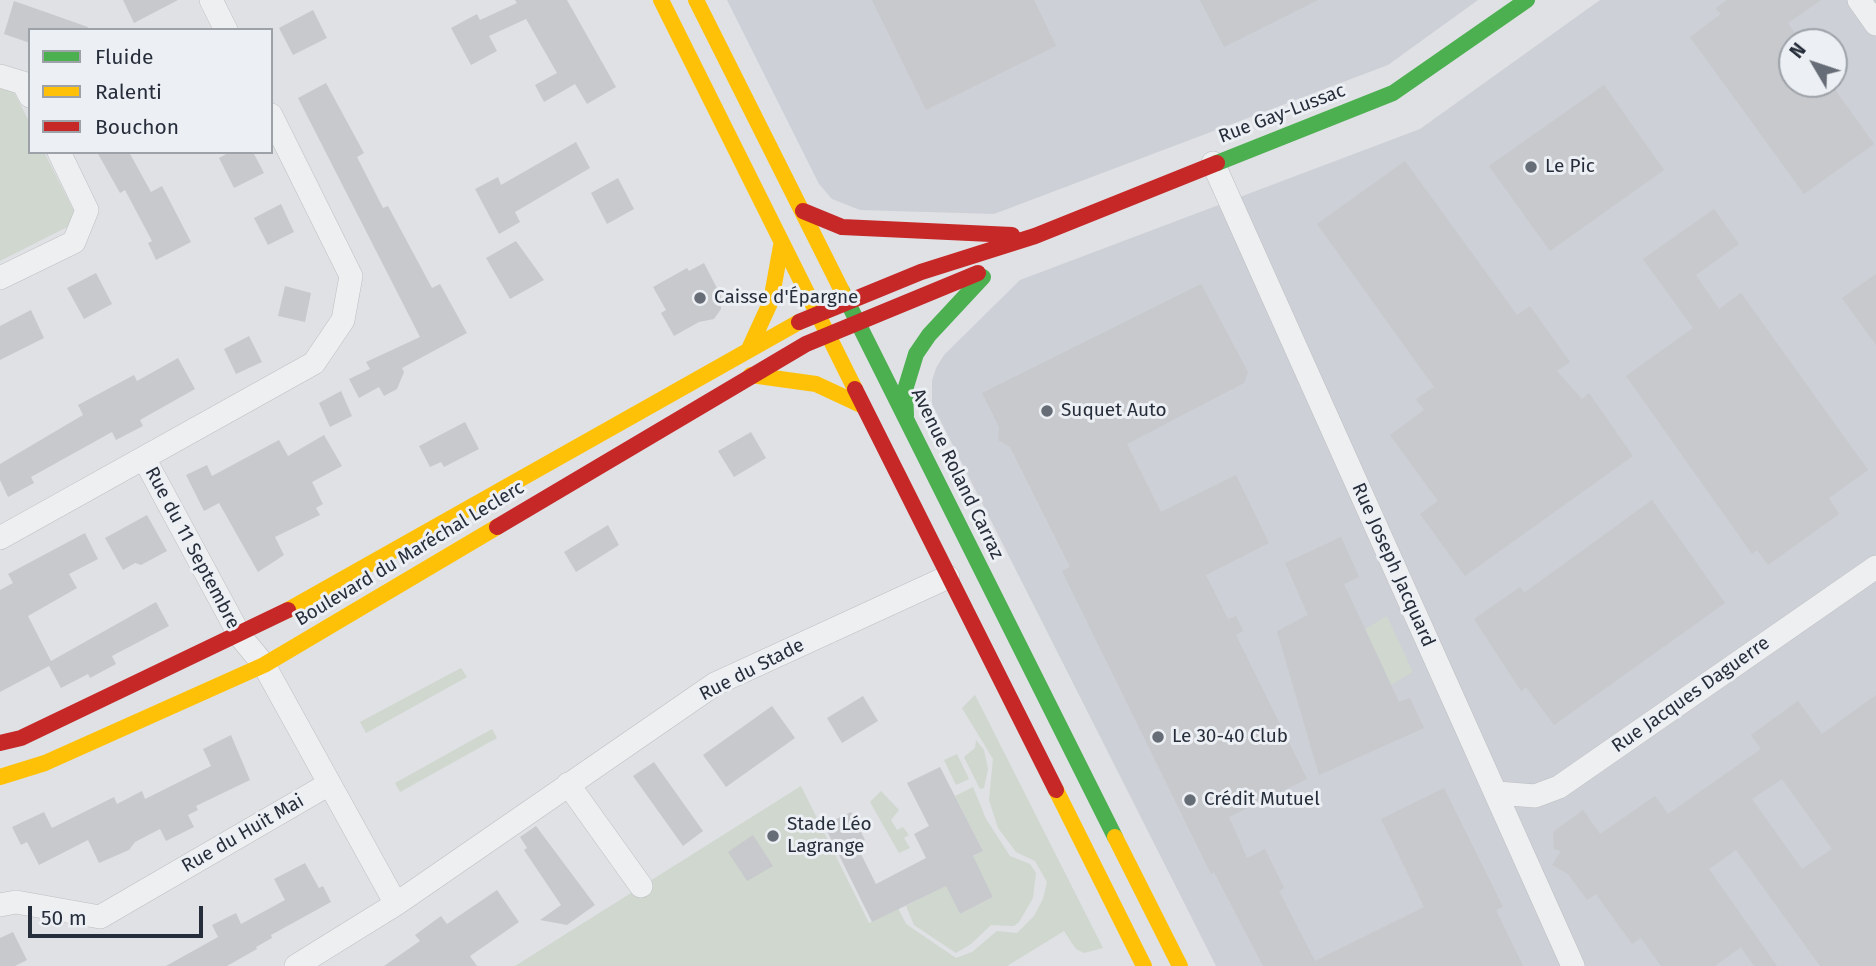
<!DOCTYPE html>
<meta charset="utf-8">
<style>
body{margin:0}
#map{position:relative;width:1876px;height:966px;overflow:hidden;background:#dfe1e4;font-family:"Fira Sans",sans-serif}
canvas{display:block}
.legend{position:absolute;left:28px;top:28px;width:245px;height:126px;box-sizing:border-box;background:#eceff3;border:2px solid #9da2a9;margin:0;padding:9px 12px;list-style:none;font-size:21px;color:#272e3b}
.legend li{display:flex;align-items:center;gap:14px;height:35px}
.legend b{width:35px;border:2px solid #9da2a9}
.north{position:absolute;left:1778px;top:28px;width:70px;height:70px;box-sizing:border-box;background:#eceff3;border:2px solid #9da2a9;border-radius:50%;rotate:309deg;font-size:19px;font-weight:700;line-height:28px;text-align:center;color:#272e3b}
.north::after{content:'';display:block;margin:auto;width:24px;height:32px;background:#676d76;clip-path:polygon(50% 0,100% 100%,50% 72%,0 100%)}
.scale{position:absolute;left:28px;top:906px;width:175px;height:32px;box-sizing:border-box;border:4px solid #272e3b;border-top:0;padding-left:9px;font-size:21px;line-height:24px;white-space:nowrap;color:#272e3b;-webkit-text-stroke:5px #eceff3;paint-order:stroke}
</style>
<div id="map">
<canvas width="1876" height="966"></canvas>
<ul class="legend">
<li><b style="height:9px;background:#4caf50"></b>Fluide</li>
<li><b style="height:9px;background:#ffc107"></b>Ralenti</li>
<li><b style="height:9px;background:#c62828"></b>Bouchon</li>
</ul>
<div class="north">N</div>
<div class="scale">50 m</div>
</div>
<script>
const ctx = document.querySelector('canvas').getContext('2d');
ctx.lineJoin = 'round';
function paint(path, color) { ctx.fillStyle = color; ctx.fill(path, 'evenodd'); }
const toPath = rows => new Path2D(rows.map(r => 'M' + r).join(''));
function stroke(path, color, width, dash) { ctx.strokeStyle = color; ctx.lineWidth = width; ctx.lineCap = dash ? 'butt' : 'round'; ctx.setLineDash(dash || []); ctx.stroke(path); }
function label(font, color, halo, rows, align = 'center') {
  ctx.font = font + ' "Fira Sans",sans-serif'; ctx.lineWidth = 6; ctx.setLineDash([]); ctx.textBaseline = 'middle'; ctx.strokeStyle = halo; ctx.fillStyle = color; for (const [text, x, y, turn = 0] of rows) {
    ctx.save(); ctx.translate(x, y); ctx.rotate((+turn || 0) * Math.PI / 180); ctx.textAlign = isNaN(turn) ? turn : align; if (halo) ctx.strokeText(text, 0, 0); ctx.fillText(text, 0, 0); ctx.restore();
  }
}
paint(toPath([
 [727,0,1478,0,1388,65,994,214,860,210,832,199,819,184],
 [1600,0,1876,0,1876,966,1216,966,932,404,932,381,936,368,944,355,1020,280,1420,129],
 [1792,42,1834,42,1834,84,1792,84]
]), '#cdd0d7');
paint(toPath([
 [9,83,30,123,30,152,44,152,79,221,0,261,0,88],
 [1387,616,1413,672,1391,685,1365,629],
 [461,668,467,677,366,733,360,722],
 [975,695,1103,948,1084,953,1076,949,1064,931,1007,966,515,966,801,786,869,923,890,913,885,901,893,898,906,924,956,958,972,952,997,931,1017,933,1034,916,1043,899,1047,882,1035,861,1016,852,998,828,989,800,993,759,962,708],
 [492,729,497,738,400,792,395,783],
 [976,740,984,750,988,769,984,788,980,789,964,757,975,748],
 [957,754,969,779,956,785,944,760],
 [973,787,986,819,1010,856,1030,864,1036,873,1033,898,1019,922,1014,926,991,925,971,944,956,953,914,925,906,906,935,891,944,881,960,914,993,897,977,865,957,865,983,851,955,796],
 [881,791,899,810,891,820,897,830,903,827,909,835,904,838,910,848,899,853,870,802]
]), '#cfd7cf');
paint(toPath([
 [123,0,178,0,134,23],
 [515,0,567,0,616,87,587,104,575,84,544,102,535,85,557,73,526,19,489,36,497,51,471,65,451,28,477,14,480,20,517,3],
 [872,0,1034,0,1056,46,926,110],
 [1200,0,1318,0,1224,47],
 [1727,0,1821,0,1788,23,1801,42,1792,42,1792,84,1831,84,1874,144,1804,194,1690,37,1721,14,1716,8],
 [14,1,88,27,87,30,30,30,30,43,4,34],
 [313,10,327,38,293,55,279,28],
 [326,83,364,153,357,157,383,208,388,206,432,288,440,284,467,333,402,368,404,372,397,389,384,396,379,387,359,398,349,379,370,369,366,362,420,337,298,98],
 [1604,85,1664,170,1550,251,1489,166],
 [576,142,590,168,515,212,520,222,499,234,475,189,498,177,501,185],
 [97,152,129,152,151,192,162,186,191,242,156,260,148,243,152,241,125,190,120,193],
 [230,152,253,152,264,173,234,188,219,158],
 [1405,161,1517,315,1530,306,1570,362,1557,371,1582,399,1589,393,1633,456,1465,576,1420,514,1438,501,1390,435,1424,410,1416,399,1434,387,1317,224],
 [618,178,634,209,607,224,591,193],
 [281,204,294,232,268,245,254,218],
 [1714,209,1739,244,1696,275,1719,309,1741,293,1868,470,1829,498,1839,514,1768,565,1757,550,1752,554,1626,376,1693,328,1643,259],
 [516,241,544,280,510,299,486,258],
 [704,263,721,296,721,309,714,319,699,322,674,336,661,313,666,310,653,287,687,268,689,271],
 [96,273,112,304,84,319,67,288],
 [1876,274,1876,345,1842,298],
 [1201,284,1248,372,1244,383,1127,444,1161,512,1236,475,1269,543,1206,575,1228,619,1236,616,1243,631,1236,635,1307,779,1229,817,1247,858,1265,849,1284,888,1279,891,1315,961,1424,907,1381,819,1444,788,1503,907,1496,910,1523,966,1263,966,1214,872,1211,874,1062,571,1070,567,1010,447,998,440,999,427,982,393],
 [285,286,311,293,305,322,278,316],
 [31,310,44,338,0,360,0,326],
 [249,336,262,362,236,374,224,349],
 [178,358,195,389,140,420,143,426,116,440,112,432,31,477,34,483,8,497,0,480,0,464,83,415,78,405,134,375,137,381],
 [341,391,352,416,330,427,319,403],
 [465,422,479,449,444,467,441,462,430,467,419,446],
 [751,432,766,458,734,477,718,451],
 [324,435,342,466,312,482,323,504,316,508,320,515,275,537,284,555,258,572,219,503,204,511,186,475,207,465,212,476,279,440,288,456],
 [1652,500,1725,603,1554,725,1526,687,1521,691,1474,619,1520,587,1524,593],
 [147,515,167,551,141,565,135,563,123,570,105,538],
 [608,525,619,545,576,572,564,552],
 [85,533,98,559,69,574,77,588,28,616,51,661,156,602,169,626,112,656,116,664,90,678,88,674,61,688,49,666,0,692,0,590,13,583,8,574],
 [1341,537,1359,577,1344,584,1399,702,1410,698,1424,728,1319,775,1277,631,1308,615,1285,563],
 [1876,695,1876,966,1820,966,1736,850,1709,869,1777,966,1754,966,1741,947,1715,966,1661,966,1641,938,1632,944,1596,894,1587,900,1568,874,1552,865,1561,851,1554,849,1553,832,1583,810,1600,834,1655,796,1668,814,1761,749,1751,735,1798,701,1822,734],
 [1782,779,1832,849,1802,869,1752,799],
 [863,696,878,721,842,743,827,718],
 [772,706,795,738,726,787,703,755],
 [231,735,250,780,196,806,198,810,188,815,194,827,166,841,160,829,135,842,129,850,99,863,88,840,39,865,27,842,21,845,12,827,44,812,52,828,114,797,117,804,142,791,145,799,211,766,203,749],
 [654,762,703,831,683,846,633,776],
 [940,767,983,851,973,856,993,897,960,914,946,886,872,922,824,825,851,812,865,840,856,844,876,884,926,858,914,834,929,826,907,783],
 [536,826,595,905,567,925,540,920,561,905,524,850,527,848,520,837],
 [753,835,773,866,747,881,728,852],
 [305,863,319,888,323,886,331,902,271,935,272,938,256,947,257,949,227,966,166,966,218,937,212,925,236,913,241,924,285,900,274,879],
 [497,890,519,922,470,956,477,966,384,966,420,941,415,935,441,916,447,924],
 [13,932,27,960,15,966,0,966,0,938]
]), '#c7c9cc');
const street = toPath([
 [211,0,226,30],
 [1859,0,1876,24],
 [0,76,23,83,30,96],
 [1213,163,1573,966],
 [0,278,74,242,87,210,59,152],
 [145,460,240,636,264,665,396,904],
 [0,538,314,363,343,320,351,276,271,115],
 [568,784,641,886],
 [1497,793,1535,796,1559,787,1876,567],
 [0,905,16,902,100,917,329,784],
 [296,966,396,904,715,684,948,577]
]);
stroke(street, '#bdbfc2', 24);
stroke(street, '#eeeff0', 23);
stroke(toPath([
 [1217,163,1393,93,1527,0],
 [842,291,1115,837],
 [906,416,905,390,916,354,929,335,983,277]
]), '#4caf50', 16);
stroke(toPath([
 [661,0,855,389],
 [696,0,842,291],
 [749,349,771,301,781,246],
 [751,375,816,384,861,405],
 [288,610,799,322],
 [0,777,45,763,264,665,497,527],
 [1056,790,1144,966],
 [1115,837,1180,966]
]), '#ffc107', 16);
stroke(toPath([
 [803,211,842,227,1012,235],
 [799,322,921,272,1035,236,1217,163],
 [855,389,1056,790],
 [497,527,806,344,978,273],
 [0,743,21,738,288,610]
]), '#c62828', 16);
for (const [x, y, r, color] of [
 [1531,167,7,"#676d76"],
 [700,298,7,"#676d76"],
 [1047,411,7,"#676d76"],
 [1158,737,7,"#676d76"],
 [1190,800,7,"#676d76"],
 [773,836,7,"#676d76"]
]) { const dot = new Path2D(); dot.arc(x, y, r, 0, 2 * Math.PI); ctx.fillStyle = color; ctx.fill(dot); stroke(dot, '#eceff3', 2.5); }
label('19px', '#272e3b', '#eceff3', [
 ["Rue Gay-Lussac",1282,114,-21],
 ["Avenue Roland Carraz",957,474,64],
 ["Rue du 11 Septembre",192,548,62],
 ["Boulevard du Maréchal Leclerc",410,554,-31],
 ["Rue Joseph Jacquard",1393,565,66],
 ["Rue du Stade",752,670,-27],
 ["Rue Jacques Daguerre",1691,695,-35],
 ["Rue du Huit Mai",243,834,-30]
]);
label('19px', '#272e3b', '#eceff3', [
 ["Le Pic",1545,167],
 ["Caisse d'Épargne",714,298],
 ["Suquet Auto",1061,411],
 ["Le 30-40 Club",1172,737],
 ["Crédit Mutuel",1204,800],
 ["Stade Léo",787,825],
 ["Lagrange",787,847]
], 'left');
</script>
